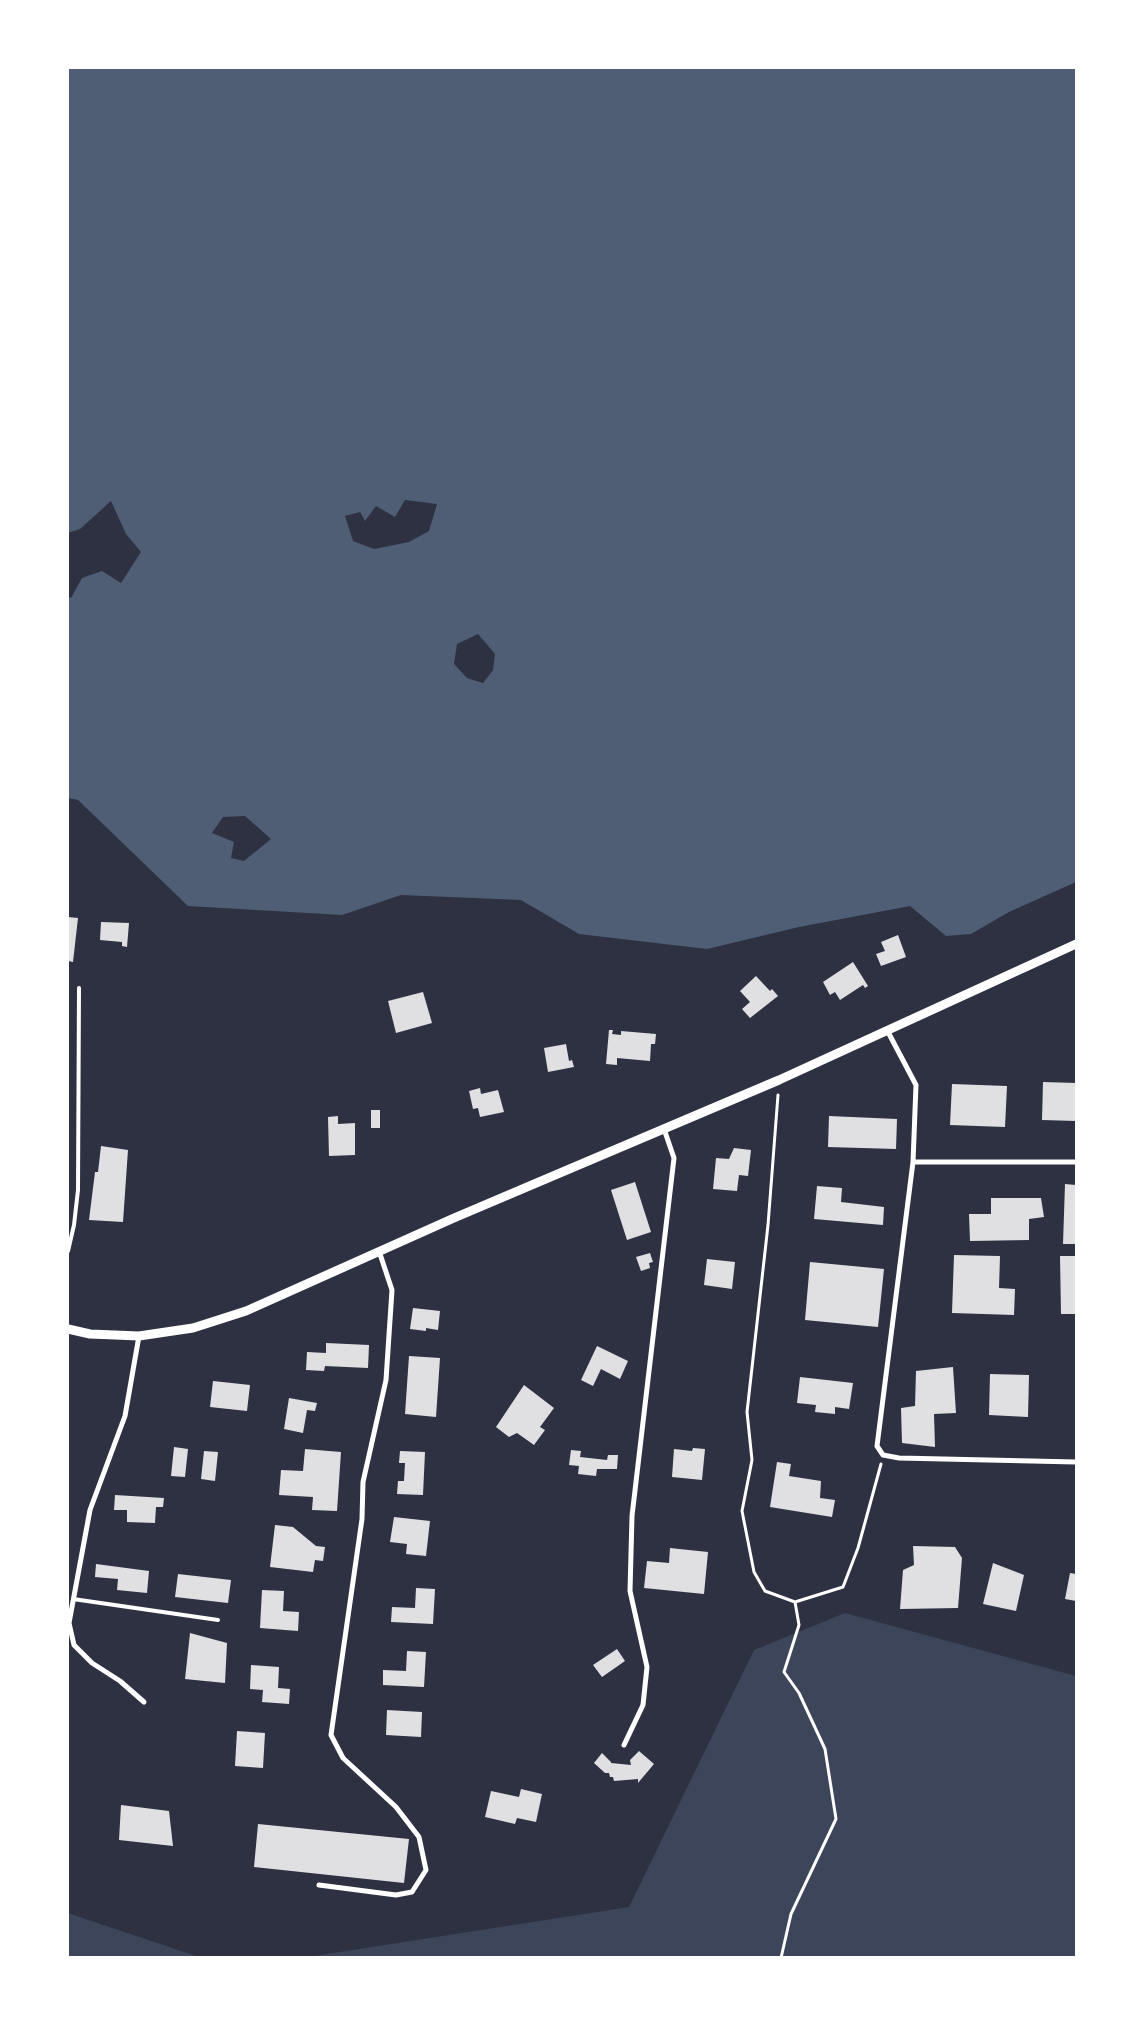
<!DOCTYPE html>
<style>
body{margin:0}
#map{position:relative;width:1144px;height:2025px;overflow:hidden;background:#2d3142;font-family:Barlow,sans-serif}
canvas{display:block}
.frame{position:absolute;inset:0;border:69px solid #fff;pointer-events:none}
</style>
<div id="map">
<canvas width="1144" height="2025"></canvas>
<div class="frame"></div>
</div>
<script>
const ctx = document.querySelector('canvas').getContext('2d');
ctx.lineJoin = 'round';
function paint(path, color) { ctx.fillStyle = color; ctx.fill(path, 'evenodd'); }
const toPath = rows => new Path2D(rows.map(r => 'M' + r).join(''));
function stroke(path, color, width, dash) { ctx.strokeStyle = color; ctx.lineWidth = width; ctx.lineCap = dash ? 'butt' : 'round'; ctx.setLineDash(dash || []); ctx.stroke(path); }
paint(toPath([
 [845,1613,1076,1676,1076,1957,301,1958,629,1907,754,1650],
 [68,1913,199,1957,68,1957]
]), '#3c4559');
paint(toPath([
 [68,68,1076,68,1076,882,1009,912,971,934,946,936,910,906,799,927,707,949,579,934,521,900,401,895,342,915,188,906,78,800,68,798,68,597,71,598,82,578,102,571,121,583,141,552,126,534,111,501,80,529,68,533],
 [405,500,437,504,429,531,409,542,374,549,353,541,345,516,360,512,365,521,376,506,395,517],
 [478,634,495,654,493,670,483,683,467,678,454,664,457,644],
 [245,816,271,839,244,861,231,858,234,842,212,833,223,817]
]), '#4f5d75');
paint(toPath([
 [68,917,78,918,73,962,68,961],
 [101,922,129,923,127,947,122,946,122,942,100,940],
 [898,935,906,957,881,966,876,954,885,951,881,942],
 [853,962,868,986,865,988,863,985,840,1000,835,992,830,995,823,982],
 [756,976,770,991,772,989,778,996,750,1018,742,1009,750,1002,740,991],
 [423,992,432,1023,396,1033,388,1001],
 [609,1030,613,1030,612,1034,621,1035,621,1031,656,1034,655,1044,651,1044,650,1061,617,1058,617,1065,606,1064],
 [566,1044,569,1061,572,1060,574,1067,548,1072,544,1048],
 [1043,1082,1076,1083,1076,1121,1042,1120],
 [952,1084,1007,1086,1005,1127,950,1125],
 [480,1088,481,1094,498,1090,504,1112,480,1117,478,1108,473,1109,469,1091],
 [371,1110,380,1110,380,1128,371,1128],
 [338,1116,338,1124,355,1123,355,1155,329,1156,328,1117],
 [829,1116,897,1119,896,1149,828,1147],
 [101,1146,128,1150,123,1222,89,1220,95,1172,98,1172],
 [734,1148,751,1150,748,1176,739,1175,737,1191,713,1189,716,1158,729,1159],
 [635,1182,651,1232,627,1240,611,1190],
 [1065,1184,1076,1185,1076,1244,1063,1244],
 [817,1186,842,1188,841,1202,884,1207,883,1225,814,1219],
 [991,1198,1041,1198,1044,1217,1029,1219,1029,1240,970,1241,969,1214,991,1214],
 [650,1253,653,1262,649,1263,650,1268,641,1271,636,1257],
 [954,1255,1000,1256,999,1288,1015,1289,1014,1315,952,1313],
 [1060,1256,1076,1256,1076,1314,1061,1314],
 [707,1259,735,1262,732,1289,704,1285],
 [810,1262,884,1269,878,1327,805,1320],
 [413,1308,440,1311,438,1330,426,1328,426,1331,410,1329],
 [326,1343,369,1345,368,1368,325,1366,324,1371,306,1370,307,1352,326,1353],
 [597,1346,628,1361,620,1379,601,1369,593,1386,581,1380],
 [409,1356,440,1358,436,1417,405,1414],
 [953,1367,956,1413,934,1414,935,1447,902,1443,901,1408,915,1406,916,1371],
 [990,1374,1029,1375,1028,1417,989,1415],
 [800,1377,853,1383,849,1409,835,1407,835,1414,815,1412,816,1405,797,1403],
 [213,1381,250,1385,247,1411,210,1407],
 [524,1385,554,1408,540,1427,545,1430,534,1445,517,1433,509,1437,496,1427],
 [289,1398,317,1403,315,1411,307,1410,303,1433,284,1429],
 [174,1447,188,1449,185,1477,171,1476],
 [693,1448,705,1449,702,1480,672,1477,674,1449,692,1451],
 [305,1449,341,1452,337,1511,312,1510,313,1497,279,1495,281,1470,303,1471],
 [571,1450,581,1451,580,1457,607,1460,608,1455,618,1455,617,1469,597,1469,596,1476,578,1474,579,1466,569,1465],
 [204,1451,218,1452,215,1481,201,1479],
 [400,1451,425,1452,423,1495,397,1494,398,1481,404,1481,405,1463,399,1463],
 [777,1462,791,1464,789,1476,821,1481,820,1498,835,1500,832,1517,770,1507],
 [115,1495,164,1498,163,1507,156,1507,155,1523,127,1522,127,1510,114,1510],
 [394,1517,430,1521,426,1556,406,1554,407,1544,390,1542],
 [275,1525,293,1527,316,1546,325,1547,323,1561,315,1560,313,1572,270,1567],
 [913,1546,955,1547,962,1558,958,1608,900,1609,903,1570,914,1565],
 [670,1548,708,1552,704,1594,644,1588,647,1561,669,1563],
 [993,1563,1024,1575,1016,1611,983,1604],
 [96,1564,149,1571,147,1593,117,1590,118,1579,95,1577],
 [1070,1573,1076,1574,1076,1601,1065,1599],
 [178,1574,231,1580,228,1603,175,1597],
 [416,1588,435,1589,433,1624,391,1622,392,1607,415,1608],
 [262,1590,284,1591,283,1611,299,1612,298,1631,260,1628],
 [190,1633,227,1643,225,1683,185,1679],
 [617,1649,625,1661,602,1677,593,1665],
 [407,1651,426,1652,424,1687,383,1685,383,1670,406,1671],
 [251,1665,279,1667,278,1688,290,1689,289,1704,262,1702,263,1690,250,1689],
 [387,1710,422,1712,421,1737,386,1735],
 [237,1731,265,1733,263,1768,235,1766],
 [639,1751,654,1764,638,1783,638,1779,614,1781,613,1777,610,1777,609,1773,605,1773,594,1763,602,1753,611,1762,611,1763,631,1765,630,1760],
 [521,1789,542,1794,536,1822,517,1818,515,1824,485,1817,491,1791,519,1797],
 [121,1805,169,1811,173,1846,119,1840],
 [258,1824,409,1839,404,1883,254,1867]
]), '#e0e0e3');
stroke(toPath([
 [778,1095,768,1225,747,1412,752,1460,742,1511,754,1572,765,1591,795,1602],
 [795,1602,843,1587,858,1548,881,1464],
 [781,1958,791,1914,836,1819,825,1749,799,1693,784,1672,799,1625,795,1602]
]), '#fff', 3);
stroke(toPath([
 [68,1251,74,1225,78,1190,79,988],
 [73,1599,218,1620]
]), '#fff', 4);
stroke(toPath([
 [887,1030,916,1085,913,1162,877,1446,883,1455,899,1458,1076,1462],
 [913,1162,1076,1162],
 [139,1336,125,1416,90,1510,69,1623,74,1645,92,1663,120,1681,144,1702],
 [624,1745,643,1705,647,1667,630,1591,632,1516,674,1158,664,1129],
 [319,1885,396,1895,412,1892,426,1870,419,1837,396,1807,343,1758,331,1735,362,1519,363,1482,386,1380,392,1290,379,1251]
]), '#fff', 5);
stroke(toPath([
 [68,1329,90,1334,139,1336,193,1328,246,1311,454,1218,779,1080,1076,944]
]), '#fff', 9);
</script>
